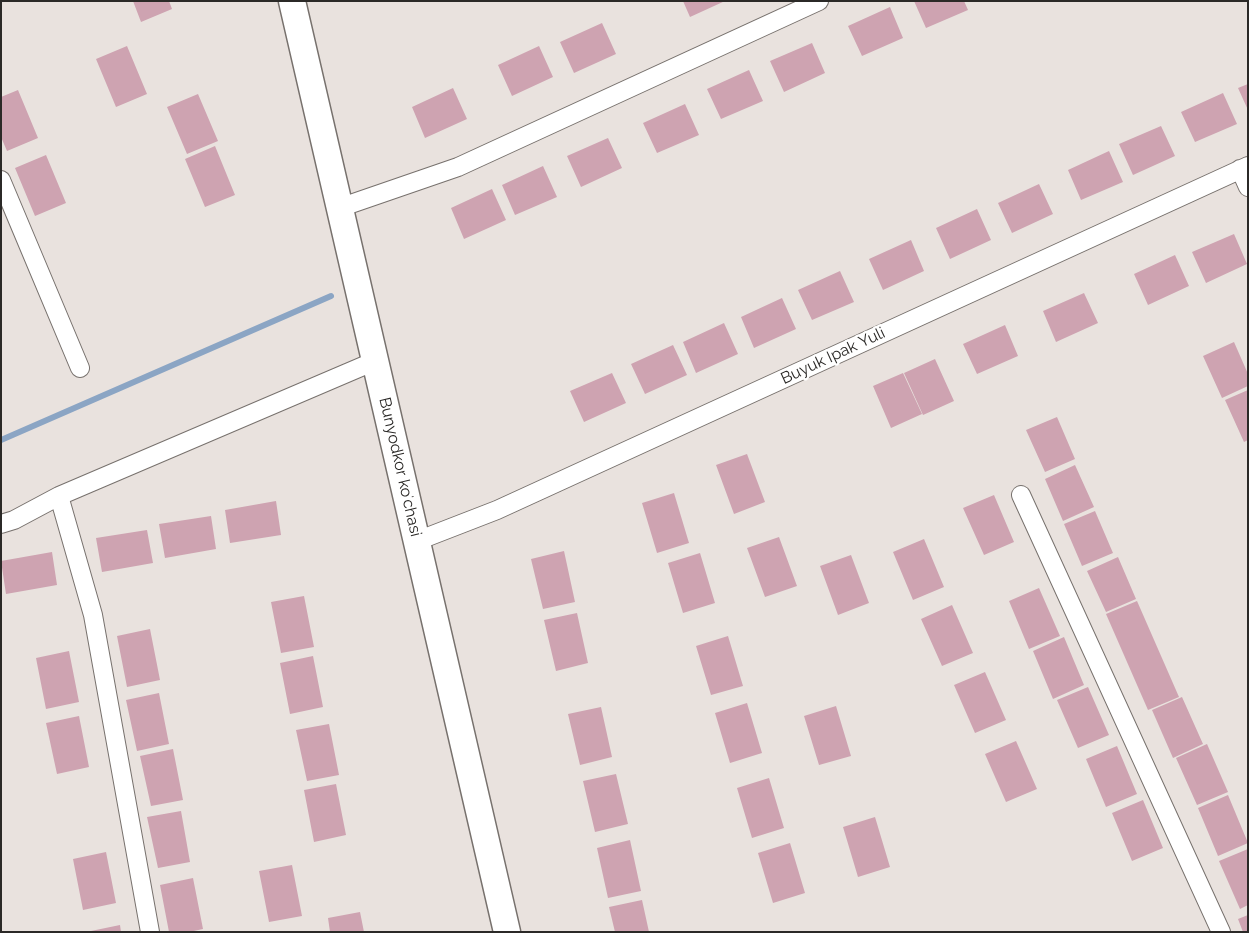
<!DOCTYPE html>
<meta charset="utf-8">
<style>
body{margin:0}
#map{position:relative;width:1249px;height:933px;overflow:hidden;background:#e9e2de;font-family:Raleway,sans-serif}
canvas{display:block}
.frame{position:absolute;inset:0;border:2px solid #2b2927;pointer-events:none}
</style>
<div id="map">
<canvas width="1249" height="933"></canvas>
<div class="frame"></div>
</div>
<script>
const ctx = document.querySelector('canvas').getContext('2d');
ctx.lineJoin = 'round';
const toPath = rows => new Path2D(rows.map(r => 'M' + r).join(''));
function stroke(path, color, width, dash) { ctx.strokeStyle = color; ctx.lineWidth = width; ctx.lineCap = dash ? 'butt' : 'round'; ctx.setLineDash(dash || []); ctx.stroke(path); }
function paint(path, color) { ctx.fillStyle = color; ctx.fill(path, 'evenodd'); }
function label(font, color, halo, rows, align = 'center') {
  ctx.font = font + ' Raleway,sans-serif'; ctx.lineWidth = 4.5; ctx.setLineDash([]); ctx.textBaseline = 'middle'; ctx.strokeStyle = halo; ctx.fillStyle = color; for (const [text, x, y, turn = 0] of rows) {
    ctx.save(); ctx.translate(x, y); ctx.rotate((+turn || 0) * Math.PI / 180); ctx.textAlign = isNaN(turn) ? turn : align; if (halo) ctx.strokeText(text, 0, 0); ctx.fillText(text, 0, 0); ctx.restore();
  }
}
stroke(toPath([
 [1,440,331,296]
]), '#8ba5c4', 6);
paint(toPath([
 [133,1,169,1,172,9,141,22],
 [683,1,725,1,690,17],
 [914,1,964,1,968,10,926,28],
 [890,7,903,38,862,56,848,26],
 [602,23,616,54,574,73,560,42],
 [812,43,825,73,784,92,770,61],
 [127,46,147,94,116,107,96,59],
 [539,46,553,77,512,96,498,65],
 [749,70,763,101,721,119,707,89],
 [1248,84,1248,110,1238,88],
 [453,88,467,119,425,138,412,107],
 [18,90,38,138,7,151,1,137,1,97],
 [1223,93,1237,124,1195,142,1181,112],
 [198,94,218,141,187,154,167,107],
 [685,104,699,135,657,153,643,123],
 [1161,126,1175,156,1133,175,1119,144],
 [608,138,622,168,581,187,567,156],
 [215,146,235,195,205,207,185,159],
 [1109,151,1123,182,1081,200,1068,170],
 [46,155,66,203,35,216,15,168],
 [543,166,557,197,515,215,502,185],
 [1039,184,1053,214,1012,233,998,203],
 [492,189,506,220,464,239,451,208],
 [977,209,991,240,950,259,936,228],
 [1234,234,1247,264,1206,283,1192,252],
 [911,240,924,271,883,290,869,259],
 [1175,255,1189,286,1148,305,1134,274],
 [840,271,854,302,812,320,798,290],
 [1084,293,1098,323,1056,342,1043,311],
 [782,298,796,329,754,348,741,317],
 [724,323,738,354,696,373,683,342],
 [1005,325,1018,356,977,374,963,344],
 [1234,342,1248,374,1248,386,1222,398,1203,356],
 [673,345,687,375,645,394,631,364],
 [935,359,954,401,923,415,904,373],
 [612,373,626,403,584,422,570,391],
 [903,373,922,414,891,428,873,386],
 [1248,390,1248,440,1244,442,1225,400],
 [1057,417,1075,459,1045,472,1026,430],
 [747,454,765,502,734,514,716,465],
 [1075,465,1094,507,1063,521,1045,479],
 [674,493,689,543,657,553,642,503],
 [994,495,1014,542,984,555,963,508],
 [276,501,281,535,230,543,225,510],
 [1095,511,1113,553,1082,566,1064,524],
 [211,516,216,549,165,558,159,524],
 [147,530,153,563,102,572,96,538],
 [779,537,797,586,765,597,747,548],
 [924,539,944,587,913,600,893,552],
 [564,551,575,602,543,609,531,559],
 [52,552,57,585,6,594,1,561],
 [700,553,715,603,683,613,668,563],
 [851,555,869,603,838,615,820,566],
 [1118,557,1136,599,1106,612,1087,571],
 [1039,588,1060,636,1029,649,1009,601],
 [304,596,314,647,281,653,271,602],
 [1137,601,1158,649,1132,661,1158,649,1179,697,1148,710,1106,614],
 [952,605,973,653,942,666,921,619],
 [577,613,588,663,556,671,544,620],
 [150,629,160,680,127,687,117,636],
 [728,636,743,686,711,695,696,646],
 [1064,637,1084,685,1053,699,1033,651],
 [69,651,79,702,46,709,36,658],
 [313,656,323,707,290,714,280,663],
 [985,672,1006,720,975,733,954,685],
 [1088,687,1109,735,1078,748,1057,700],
 [159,693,169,744,137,751,126,700],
 [1182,697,1203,744,1173,758,1152,710],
 [747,703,762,753,730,763,715,713],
 [836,706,851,756,819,765,804,716],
 [601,707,612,757,580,765,568,714],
 [79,716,89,767,57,774,46,723],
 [329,724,339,775,307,781,296,730],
 [1016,741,1037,789,1006,802,985,754],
 [1207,744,1228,792,1197,805,1176,758],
 [1117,746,1137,794,1106,807,1086,759],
 [173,749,183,800,151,806,140,756],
 [616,774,628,824,595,832,583,781],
 [769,778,784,828,752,838,737,788],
 [336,784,346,835,314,842,304,790],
 [1228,795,1248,843,1218,856,1198,808],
 [1143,800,1163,848,1132,861,1112,813],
 [181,811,190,862,158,868,147,817],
 [875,817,890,867,858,877,843,827],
 [630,840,641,891,608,898,597,848],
 [790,843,805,893,773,903,758,853],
 [1248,849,1248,905,1240,909,1219,861],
 [106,852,116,903,83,910,73,859],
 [292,865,302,916,269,922,259,871],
 [193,878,203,929,189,932,169,932,160,885],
 [642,900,649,932,615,932,609,907],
 [360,912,364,932,330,932,328,918],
 [1248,915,1248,932,1243,932,1238,919],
 [120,925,121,932,92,932,91,931]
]), '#cea3b1');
const street = toPath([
 [1240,169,1248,187],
 [1,180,80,368],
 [339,208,458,167,819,1],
 [1021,495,1221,932],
 [59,496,93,615,150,932],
 [1,524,14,520,59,496,375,361],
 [417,541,497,510,1248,166]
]);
const secondary = toPath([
 [292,1,507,932]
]);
stroke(street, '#77716d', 20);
stroke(secondary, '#77716d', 29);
stroke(street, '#fff', 18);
stroke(secondary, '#fff', 26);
label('16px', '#2b2927', '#fff', [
 ["Buyuk Ipak Yuli",833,356,-25],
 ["Bunyodkor koʻchasi",400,467,77]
]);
</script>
